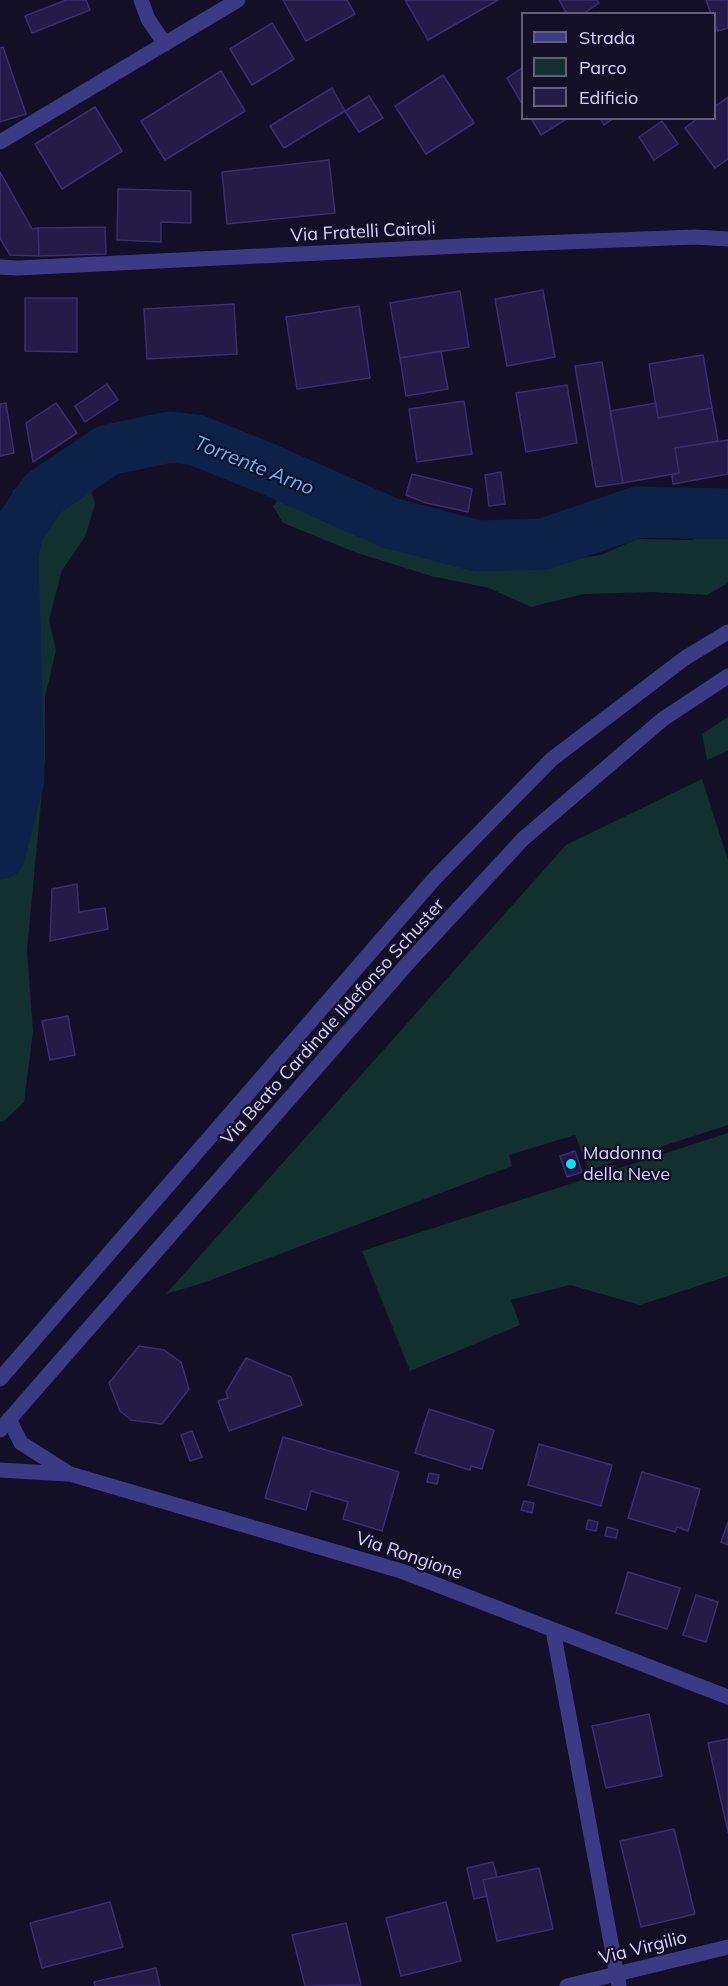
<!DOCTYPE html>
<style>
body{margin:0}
#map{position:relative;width:728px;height:1986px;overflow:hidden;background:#130f26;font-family:Mulish,sans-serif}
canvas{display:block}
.legend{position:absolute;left:521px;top:12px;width:195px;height:108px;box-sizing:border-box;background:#130f26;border:2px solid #625e7d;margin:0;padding:8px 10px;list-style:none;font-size:18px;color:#d9d4ff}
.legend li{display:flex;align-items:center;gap:12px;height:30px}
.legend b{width:30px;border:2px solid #625e7d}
</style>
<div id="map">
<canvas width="728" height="1986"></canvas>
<ul class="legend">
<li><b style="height:8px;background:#3d3a85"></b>Strada</li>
<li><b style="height:16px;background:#12302f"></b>Parco</li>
<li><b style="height:16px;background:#241b47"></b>Edificio</li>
</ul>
</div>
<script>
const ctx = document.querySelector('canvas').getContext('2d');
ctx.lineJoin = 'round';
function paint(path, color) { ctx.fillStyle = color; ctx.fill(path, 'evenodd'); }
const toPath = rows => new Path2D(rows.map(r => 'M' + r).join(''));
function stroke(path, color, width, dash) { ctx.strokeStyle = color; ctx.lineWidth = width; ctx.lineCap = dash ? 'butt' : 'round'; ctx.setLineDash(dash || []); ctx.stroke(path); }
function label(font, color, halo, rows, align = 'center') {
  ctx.font = font + ' Mulish,sans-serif'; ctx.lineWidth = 4.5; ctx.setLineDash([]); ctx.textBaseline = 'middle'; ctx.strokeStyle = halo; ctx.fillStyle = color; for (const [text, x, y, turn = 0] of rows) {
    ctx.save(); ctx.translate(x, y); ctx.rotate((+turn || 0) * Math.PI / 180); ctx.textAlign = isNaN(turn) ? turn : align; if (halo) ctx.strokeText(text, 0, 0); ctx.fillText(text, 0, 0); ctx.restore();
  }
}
paint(toPath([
 [55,460,89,483,95,504,85,537,62,570,49,620,56,650,45,697,45,760,27,950,33,1032,24,1102,4,1121,0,1122,0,555,13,490],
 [282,495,314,502,363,533,401,539,455,555,514,564,545,563,601,555,637,539,692,540,717,530,728,530,728,583,707,595,652,592,584,594,531,607,489,588,431,576,357,553,283,523,273,506],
 [728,717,728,751,707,760,702,734],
 [702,779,728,860,728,1125,589,1170,575,1135,509,1155,512,1166,203,1283,166,1294,566,845],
 [728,1133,728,1276,640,1305,570,1285,511,1300,520,1325,410,1371,362,1251]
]), '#12302f');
stroke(toPath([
 [0,854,19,779,13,554,18,530,44,493,108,450,170,437,196,440,268,469,390,523,478,546,544,544,638,512,728,514]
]), '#0c2248', 51);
const building = toPath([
 [66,0,86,0,90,10,32,33,25,16,66,0],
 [283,0,347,0,355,14,306,41,283,0],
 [405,0,498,0,428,40,405,0],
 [559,0,597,0,599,3,583,14,567,14,559,0],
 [706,0,728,0,728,28,718,31,714,22,714,14,711,14,706,0],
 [272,23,294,59,252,85,230,49,272,23],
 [3,47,26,114,0,122,0,48,3,47],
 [522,68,522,104,507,78,522,68],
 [221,71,245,111,165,160,141,121,221,71],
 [443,75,474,123,426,154,395,106,443,75],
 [332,88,345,111,284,148,270,126,332,88],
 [369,96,383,118,359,132,345,111,369,96],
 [728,97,728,159,715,168,685,128,698,118,714,118,714,107,728,97],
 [95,107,122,151,62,189,35,144,95,107],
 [531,118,568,118,541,135,531,118],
 [600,118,614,118,604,125,600,118],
 [662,121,678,144,654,160,639,137,662,121],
 [329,160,335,213,227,224,222,172,329,160],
 [0,172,32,229,38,228,39,256,10,255,0,238,0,172],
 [118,189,191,191,191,223,161,222,161,242,117,240,118,189],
 [105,227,106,254,39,256,38,228,105,227],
 [543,290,555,357,507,366,495,299,543,290],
 [460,291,469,347,400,358,390,303,460,291],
 [25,298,77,298,77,352,25,351,25,298],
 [234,304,237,354,147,359,144,309,234,304],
 [359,306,370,378,297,389,286,317,359,306],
 [441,351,448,389,406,396,400,358,441,351],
 [703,355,712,408,658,418,649,364,703,355],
 [602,362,623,483,596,487,575,366,602,362],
 [107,384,118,400,85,422,75,406,107,384],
 [567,385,577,443,526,452,516,393,567,385],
 [464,401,472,454,417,462,409,409,464,401],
 [6,403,14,453,0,456,0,404,6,403],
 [56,403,77,433,33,462,26,423,56,403],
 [656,403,658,418,712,408,718,441,675,448,679,473,623,483,610,411,656,403],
 [728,440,728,474,673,484,672,475,679,473,675,448,728,440],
 [501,472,505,504,489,506,485,475,501,472],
 [412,474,472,489,468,512,426,503,406,495,412,474],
 [77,884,79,912,105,908,108,929,50,941,52,889,77,884],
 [68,1016,75,1055,50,1060,42,1021,68,1016],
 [575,1151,582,1172,567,1177,560,1156,575,1151],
 [139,1346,164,1350,181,1362,189,1389,162,1424,131,1420,120,1411,109,1383,139,1346],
 [246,1358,291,1377,302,1405,229,1431,218,1401,228,1398,226,1392,246,1358],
 [429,1409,494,1430,482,1469,471,1466,470,1470,415,1453,429,1409],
 [192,1431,202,1457,190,1461,181,1435,192,1431],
 [283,1437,399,1472,382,1531,343,1519,348,1502,311,1491,306,1510,265,1498,283,1437],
 [539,1444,612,1465,601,1506,528,1485,539,1444],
 [642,1472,700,1489,688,1531,677,1527,675,1532,628,1518,642,1472],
 [429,1473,439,1475,437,1484,427,1482,429,1473],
 [524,1501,534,1503,532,1513,521,1510,524,1501],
 [588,1520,598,1522,596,1531,586,1529,588,1520],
 [728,1522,728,1545,721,1542,728,1522],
 [607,1527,618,1530,616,1538,605,1536,607,1527],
 [628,1572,680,1588,667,1629,616,1613,628,1572],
 [696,1595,718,1602,706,1642,683,1635,696,1595],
 [649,1714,662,1776,606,1788,592,1726,649,1714],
 [728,1739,728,1832,708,1743,728,1739],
 [674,1829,695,1914,641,1927,620,1841,674,1829],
 [493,1862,497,1877,483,1880,487,1896,474,1899,467,1868,493,1862],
 [539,1868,553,1929,497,1941,483,1880,539,1868],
 [110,1902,123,1947,42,1968,30,1923,110,1902],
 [446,1902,461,1961,401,1976,386,1918,446,1902],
 [346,1923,361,1985,305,1986,292,1935,346,1923],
 [156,1968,160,1986,95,1986,94,1982,156,1968]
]);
paint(building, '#241b47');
stroke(building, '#3b2d73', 1.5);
stroke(toPath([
 [141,0,148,19,165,44],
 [0,142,238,0],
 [0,267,18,268,461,246,695,237,728,239],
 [0,1379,435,878,552,759,685,658,728,632],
 [9,1419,21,1443,70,1474,401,1571,728,1697],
 [0,1430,408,963,523,839,663,719,728,676],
 [0,1470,67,1474],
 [553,1630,619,1986],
 [567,1986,728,1947]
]), '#3d3a85', 15);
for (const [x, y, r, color] of [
 [571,1164,6,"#00e5ff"]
]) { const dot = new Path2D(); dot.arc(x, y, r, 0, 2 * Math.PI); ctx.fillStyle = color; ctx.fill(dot); stroke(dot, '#130f26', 2); }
label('18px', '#d9d4ff', '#130f26', [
 ["Via Fratelli Cairoli",363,232,-3],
 ["Via Beato Cardinale Ildefonso Schuster",333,1022,-48],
 ["Via Rongione",409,1556,19],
 ["Via Virgilio",643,1948,-14]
]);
label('18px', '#d9d4ff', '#130f26', [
 ["Madonna",583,1154],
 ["della Neve",583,1175]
], 'left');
label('italic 20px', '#62b6ff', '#130f26', [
 ["Torrente Arno",254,466,22]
]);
</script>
